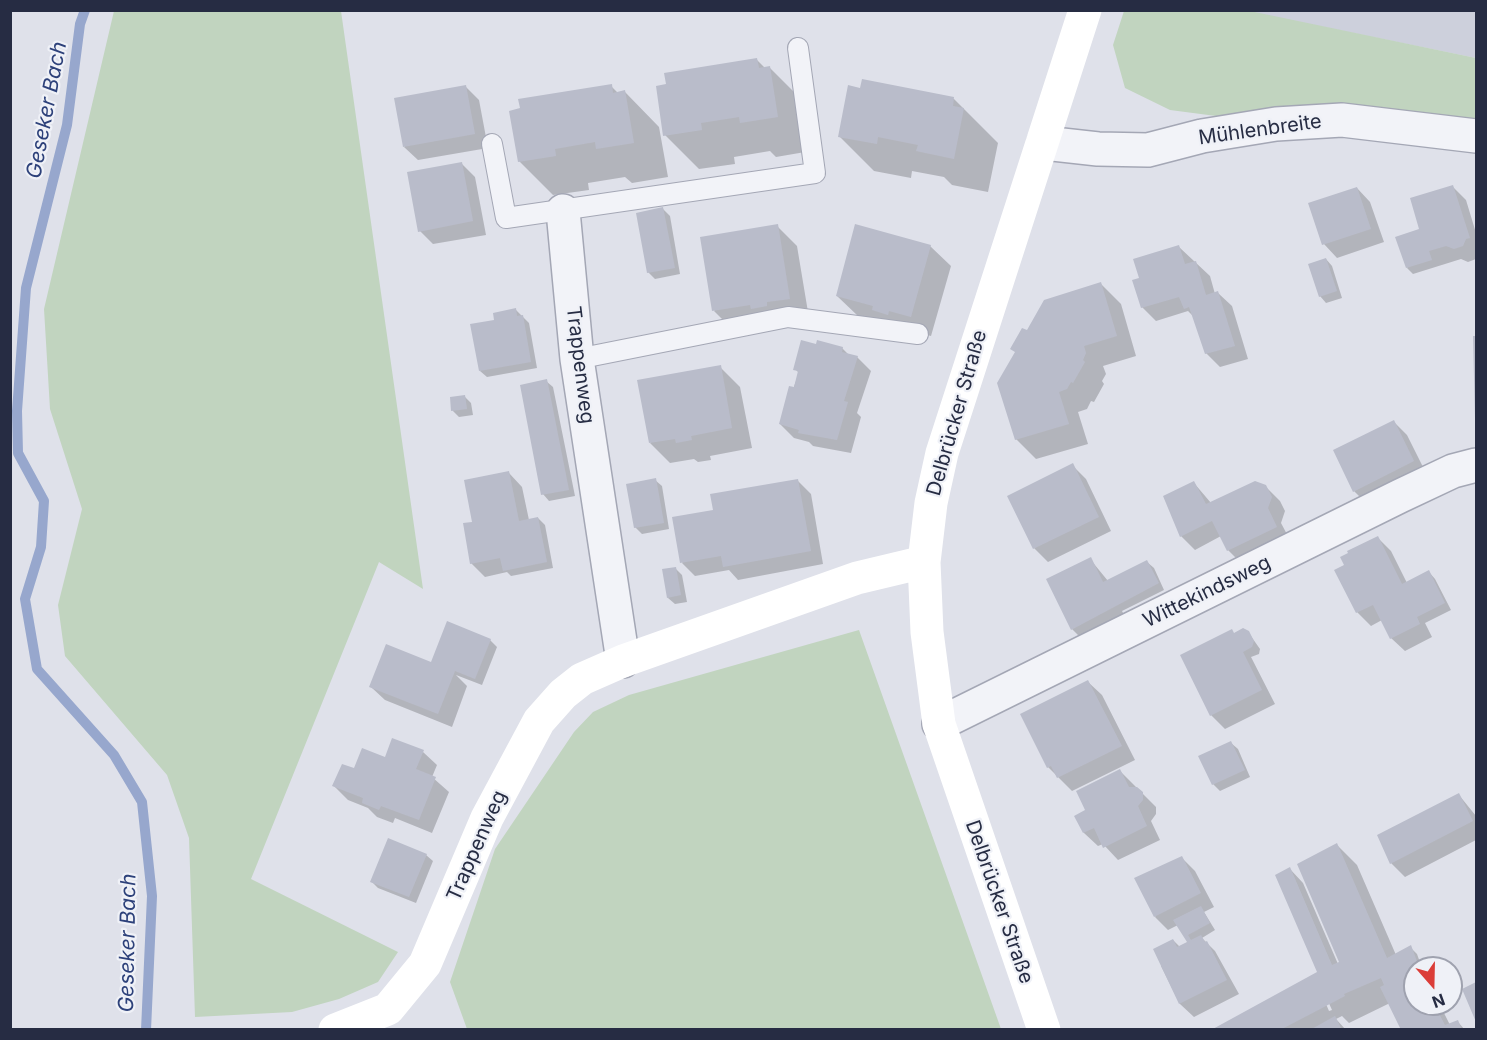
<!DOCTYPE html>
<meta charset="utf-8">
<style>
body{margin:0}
#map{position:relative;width:1487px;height:1040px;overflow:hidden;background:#dfe1ea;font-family:Inter,sans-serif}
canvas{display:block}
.frame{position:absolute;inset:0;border:12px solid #262c43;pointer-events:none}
.north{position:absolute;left:1403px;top:956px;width:60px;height:60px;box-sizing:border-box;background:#eff1f7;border:2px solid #9fa2af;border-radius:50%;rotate:160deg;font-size:16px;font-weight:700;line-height:24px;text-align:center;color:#262c43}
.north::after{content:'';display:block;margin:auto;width:21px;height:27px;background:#db3d38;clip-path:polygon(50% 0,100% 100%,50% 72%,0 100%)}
</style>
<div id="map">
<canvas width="1487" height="1040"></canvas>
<div class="frame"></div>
<div class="north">N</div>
</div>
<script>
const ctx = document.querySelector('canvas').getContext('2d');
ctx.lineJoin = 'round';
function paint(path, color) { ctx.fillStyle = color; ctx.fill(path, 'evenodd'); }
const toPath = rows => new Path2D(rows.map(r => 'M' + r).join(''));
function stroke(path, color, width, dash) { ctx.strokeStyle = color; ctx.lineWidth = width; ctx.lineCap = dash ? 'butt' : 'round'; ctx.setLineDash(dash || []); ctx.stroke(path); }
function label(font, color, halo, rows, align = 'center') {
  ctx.font = font + ' Inter,sans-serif'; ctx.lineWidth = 4.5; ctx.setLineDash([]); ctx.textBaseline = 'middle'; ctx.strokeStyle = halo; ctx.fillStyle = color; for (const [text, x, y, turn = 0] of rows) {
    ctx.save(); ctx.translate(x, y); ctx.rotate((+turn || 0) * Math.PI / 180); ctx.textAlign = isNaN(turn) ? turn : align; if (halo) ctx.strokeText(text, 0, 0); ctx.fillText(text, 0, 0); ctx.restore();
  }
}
paint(toPath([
 [1245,11,1476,11,1476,58]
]), '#cdd0dc');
paint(toPath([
 [1245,10,1476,58,1476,122,1239,119,1170,110,1125,88,1113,45,1124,11],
 [114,11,341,11,423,589,379,562,251,879,398,952,378,982,339,999,292,1012,195,1017,189,838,167,775,65,656,58,605,82,509,50,409,44,309],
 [859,630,1001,1029,467,1029,450,982,495,849,574,732,593,712,629,695]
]), '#c1d4bf');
paint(toPath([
 [757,60,765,68,770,68,804,102,811,151,776,157,770,151,734,157,735,164,699,169,665,135],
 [465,86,479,100,488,148,418,160,404,147],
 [611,86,618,93,625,92,659,127,668,177,632,183,625,177,588,183,589,190,553,195,519,161],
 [861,89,954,99,998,143,988,192,952,185,944,177,912,171,911,178,874,171,839,136],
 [462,164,475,177,486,235,433,244,420,231],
 [1452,186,1466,200,1476,233,1476,259,1468,262,1461,259,1413,274,1407,268],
 [1357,188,1370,202,1384,242,1337,258,1324,244],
 [663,209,670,216,680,274,655,279,648,272],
 [777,226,797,246,809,318,734,331,714,311],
 [930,246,951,266,931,336,858,316,837,296],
 [1179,247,1210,276,1215,294,1218,293,1232,306,1248,359,1220,367,1206,353,1194,317,1188,311,1156,321,1142,307,1141,279],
 [1326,259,1332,266,1342,298,1326,303,1320,296],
 [1101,284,1121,304,1136,356,1103,366,1106,374,1102,381,1104,384,1094,402,1091,401,1087,409,1078,412,1088,444,1036,459,1016,439,1027,332],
 [516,310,529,323,537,368,487,377,480,371,496,321],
 [1474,337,1476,337,1476,429],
 [842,348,849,355,857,357,871,371,857,413,861,417,851,453,813,446,809,442,794,438,780,424,799,373,795,369],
 [720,367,740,387,752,448,710,456,711,460,698,462,694,459,670,463,650,443],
 [546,381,553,387,575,496,549,501,543,494],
 [465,397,471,403,473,415,459,417,452,410],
 [1394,422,1407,435,1427,475,1368,505,1354,491],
 [1072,465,1086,479,1111,531,1048,562,1034,548],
 [509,473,522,487,529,520,538,518,545,525,553,568,511,576,507,572,485,577,471,563,473,523],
 [655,480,662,486,669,529,642,534,635,527],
 [797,480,811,494,823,564,738,580,729,570,695,576,682,563,715,511],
 [1194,483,1211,503,1266,487,1280,501,1285,511,1281,523,1290,540,1242,564,1228,550,1221,536,1195,550,1181,536],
 [1378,538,1391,551,1407,583,1429,572,1435,579,1451,610,1425,623,1432,637,1405,651,1391,638,1382,620,1371,626,1357,612,1346,566],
 [1090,559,1108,581,1147,562,1154,568,1164,590,1122,611,1128,622,1086,643,1072,629],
 [675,568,682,575,687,602,675,604,668,598],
 [1248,632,1260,649,1259,654,1251,657,1275,704,1225,729,1211,715,1235,634],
 [490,640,497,647,482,685,456,675,467,686,452,727,385,700,371,687,437,666],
 [1088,682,1102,695,1135,760,1072,791,1048,767],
 [1231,743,1238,749,1250,777,1220,791,1213,784],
 [423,752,437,765,432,777,449,792,432,833,395,818,393,823,377,817,368,808,348,800,334,786,355,770,386,759],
 [1120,771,1156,807,1156,814,1151,821,1160,840,1118,860,1103,844,1098,846,1084,833,1076,816,1087,811],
 [1459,795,1476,816,1476,840,1405,877,1391,863],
 [1337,845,1357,865,1396,955,1410,947,1417,954,1422,968,1415,968,1415,1004,1450,1004,1452,1007,1443,1011,1450,1025,1458,1022,1465,1030,1403,1030,1390,1003,1349,1023,1342,1016,1336,1019,1346,1030,1214,1030,1320,972,1290,869,1303,883,1338,964,1341,963],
 [1320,990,1323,990,1332,1010,1329,1011],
 [426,855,433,861,416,903,378,888,372,882],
 [1182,858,1195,871,1214,907,1204,912,1215,930,1202,938,1215,951,1239,994,1194,1017,1180,1004,1161,966,1173,940,1180,947,1190,942,1178,925,1168,930,1155,917]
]), '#0003');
stroke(toPath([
 [85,10,80,24,67,125,26,288,17,411,18,453,44,501,41,547,25,599,37,669,114,755,142,802,152,896,146,1030]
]), '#97a7cd', 10);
paint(toPath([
 [757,58,759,68,770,66,778,117,740,123,739,117,701,123,702,130,663,136,656,86,666,84,664,73],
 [862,79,954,97,953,106,964,108,954,159,916,151,918,145,878,137,877,144,838,137,848,85,860,88],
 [612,84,613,93,625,90,634,143,596,149,595,142,555,149,556,156,518,162,509,111,520,108,518,99],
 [466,85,475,134,403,147,394,98],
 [462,162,473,221,418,232,407,172],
 [1453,185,1470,238,1466,239,1463,246,1454,249,1446,246,1429,251,1432,260,1406,268,1395,237,1419,229,1410,198],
 [1357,187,1371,229,1322,245,1308,203],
 [663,207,675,268,647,273,636,213],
 [778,224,790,299,767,302,767,306,751,309,750,305,712,311,700,237],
 [855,224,931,245,911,317,889,311,888,315,872,310,873,306,836,296],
 [1179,245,1185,264,1196,261,1206,295,1218,291,1235,346,1205,354,1189,307,1184,309,1179,297,1141,308,1132,280,1139,278,1133,259],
 [1326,258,1337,291,1319,297,1308,264],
 [1101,282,1117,336,1084,346,1086,353,1083,360,1085,362,1073,383,1071,382,1067,389,1059,392,1069,424,1015,440,997,383,1015,352,1010,349,1022,328,1027,330,1044,300],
 [516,308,517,316,523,315,531,362,479,371,470,324,494,320,493,313],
 [1473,336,1476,336,1476,419,1475,419],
 [801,340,816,344,817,340,843,347,842,352,858,356,844,401,848,402,837,440,798,433,799,430,779,424,789,386,794,387,798,371,793,370],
 [721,365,732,428,691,436,692,440,676,443,675,439,649,443,637,380],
 [547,379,569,490,541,495,520,385],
 [465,395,467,409,451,411,450,397],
 [1394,420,1414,461,1353,492,1333,450],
 [1073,463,1099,517,1033,549,1007,496],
 [509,471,519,521,538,517,547,562,503,571,500,558,470,564,463,523,472,522,464,480],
 [656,478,664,523,634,528,626,484],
 [798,479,811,551,723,567,721,556,680,563,672,517,713,510,710,494],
 [1194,481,1206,504,1255,481,1266,485,1272,497,1268,508,1277,527,1227,551,1212,521,1180,537,1163,496],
 [1378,536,1402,584,1429,570,1445,603,1417,617,1420,624,1390,639,1373,605,1356,613,1334,570,1344,565,1340,557,1348,553,1347,551],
 [1091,557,1103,582,1147,560,1159,583,1071,630,1046,579],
 [676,567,681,595,667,598,662,569],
 [447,621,491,639,475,679,455,671,438,714,369,687,386,644,431,662],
 [1243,628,1249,631,1254,641,1252,647,1243,652,1262,690,1210,716,1180,655,1232,629,1234,633],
 [1088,680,1122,746,1057,778,1051,766,1047,768,1020,714],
 [392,738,424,750,416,769,436,777,419,820,381,806,379,810,362,803,363,798,332,786,342,764,354,768,362,748,385,757],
 [1231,741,1245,770,1212,785,1198,756],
 [1120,769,1129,787,1137,787,1143,792,1143,800,1138,806,1147,826,1103,848,1094,828,1083,833,1074,816,1085,810,1076,791],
 [1459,793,1473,821,1390,864,1377,835],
 [388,838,427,854,409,897,370,882],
 [1337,843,1387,958,1411,945,1419,967,1415,968,1415,1004,1434,1004,1445,1025,1458,1020,1462,1030,1401,1030,1380,987,1384,985,1381,978,1344,994,1345,996,1280,1030,1211,1030,1317,972,1275,875,1290,867,1332,965,1339,962,1297,864],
 [1182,856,1201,893,1154,917,1134,878],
 [1201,906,1210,923,1188,935,1191,940,1201,935,1205,942,1207,941,1227,980,1179,1004,1153,949,1173,939,1177,947,1187,942,1173,920],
 [1476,982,1476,1022,1462,989],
 [1335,1016,1342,1030,1310,1030]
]), '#b9bcca');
const lane = toPath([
 [492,144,506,218,815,173,798,48],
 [577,359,788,317,918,334]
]);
const street = toPath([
 [1044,143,1098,149,1148,150,1202,136,1276,124,1342,120,1476,136],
 [563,211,577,359,623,661],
 [939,724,1400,496,1453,471,1476,465]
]);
stroke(lane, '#a4a7b5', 22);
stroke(street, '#a4a7b5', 36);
stroke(lane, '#f2f3f8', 20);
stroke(street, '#f2f3f8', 33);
stroke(toPath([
 [335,1030,388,1009,425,964,487,818,539,721,563,694,582,679,623,661,857,578,924,562],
 [1044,1030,939,724,927,632,924,562,931,503,942,453,1085,10]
]), '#fff', 33);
label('20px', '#262c43', '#eff1f7', [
 ["Mühlenbreite",1260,130,-8],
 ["Trappenweg",580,365,83],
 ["Delbrücker Straße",957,413,-74],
 ["Wittekindsweg",1207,592,-26],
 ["Trappenweg",477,846,-66],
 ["Delbrücker Straße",999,902,71]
]);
label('italic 21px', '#2d417a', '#eff1f7', [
 ["Geseker Bach",47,110,-79],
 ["Geseker Bach",128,943,-89]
]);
</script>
